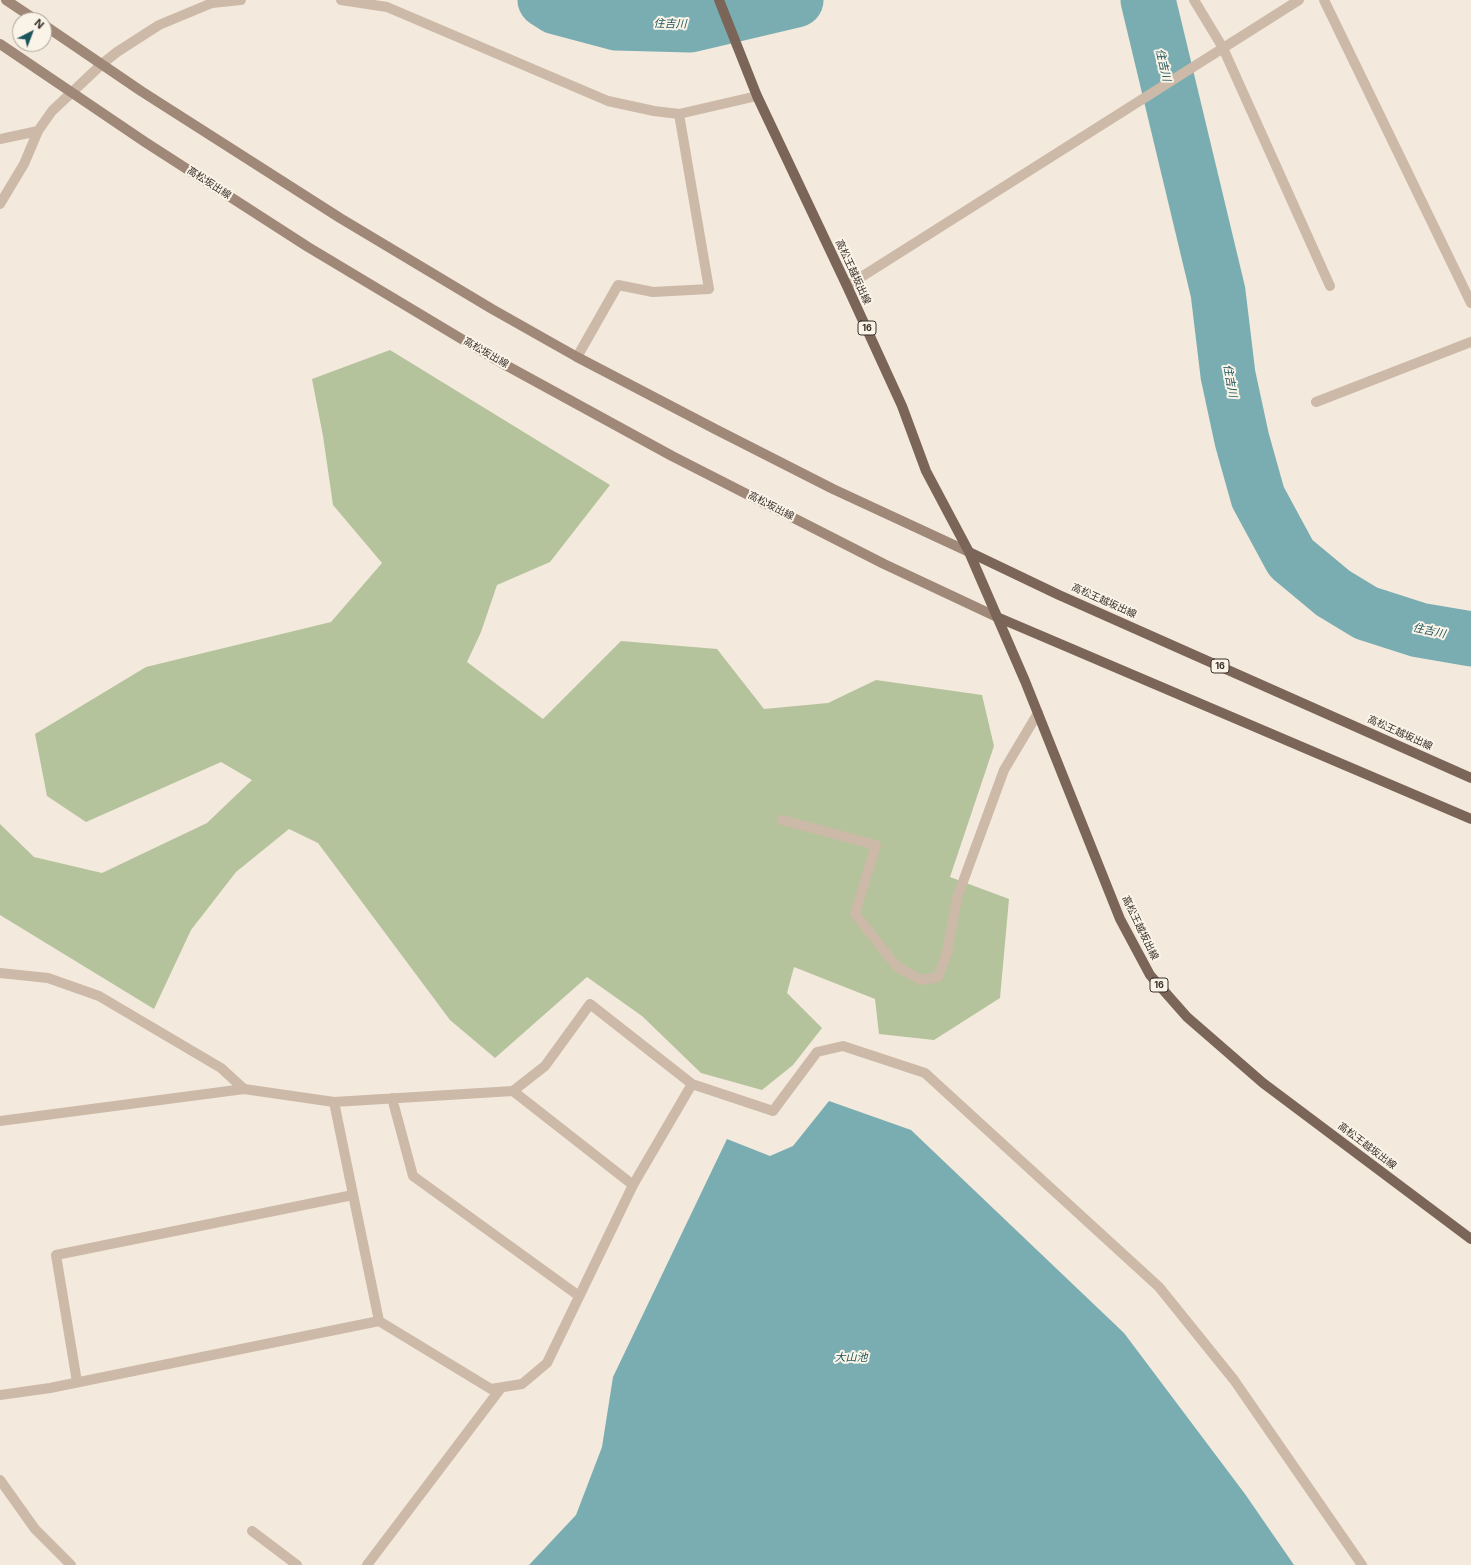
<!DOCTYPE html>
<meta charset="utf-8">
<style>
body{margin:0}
#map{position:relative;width:1471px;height:1565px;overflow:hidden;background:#f3e9dc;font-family:Inter,sans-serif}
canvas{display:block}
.north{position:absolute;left:12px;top:12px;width:40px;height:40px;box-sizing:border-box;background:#faf3e8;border:1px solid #aca49b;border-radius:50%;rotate:42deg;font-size:11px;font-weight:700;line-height:16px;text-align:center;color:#382e28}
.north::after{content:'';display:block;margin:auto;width:14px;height:18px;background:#1c555b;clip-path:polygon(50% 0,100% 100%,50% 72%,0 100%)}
</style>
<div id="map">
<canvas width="1471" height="1565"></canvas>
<div class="north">N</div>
</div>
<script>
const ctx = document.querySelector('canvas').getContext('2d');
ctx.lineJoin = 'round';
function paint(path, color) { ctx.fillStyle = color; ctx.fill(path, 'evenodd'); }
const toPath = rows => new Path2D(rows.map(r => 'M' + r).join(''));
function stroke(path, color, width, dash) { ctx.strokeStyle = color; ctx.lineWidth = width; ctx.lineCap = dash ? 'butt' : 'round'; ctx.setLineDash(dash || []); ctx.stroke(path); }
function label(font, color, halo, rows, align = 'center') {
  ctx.font = font + ' Inter,"Noto Sans JP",sans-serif'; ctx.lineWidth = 4; ctx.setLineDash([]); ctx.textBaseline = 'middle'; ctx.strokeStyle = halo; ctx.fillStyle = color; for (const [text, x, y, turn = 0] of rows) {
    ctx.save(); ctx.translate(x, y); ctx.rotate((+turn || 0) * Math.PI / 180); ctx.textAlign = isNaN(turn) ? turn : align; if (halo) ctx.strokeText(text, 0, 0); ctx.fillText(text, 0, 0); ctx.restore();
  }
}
paint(toPath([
 [390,350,610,485,550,562,497,585,481,632,467,662,543,719,621,641,717,649,764,709,828,703,876,680,982,695,994,746,950,877,1009,899,1000,998,934,1040,879,1034,875,999,794,967,787,993,822,1028,793,1065,762,1090,701,1073,642,1016,587,977,495,1058,450,1020,318,843,289,829,236,872,191,930,154,1009,0,915,0,824,34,857,102,873,207,823,252,780,221,762,86,822,47,796,35,734,146,667,331,622,382,563,333,505,323,436,312,379]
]), '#b4c39b');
paint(toPath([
 [829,1101,911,1130,1124,1333,1245,1494,1294,1565,529,1565,576,1515,602,1447,613,1377,727,1139,770,1156,793,1146]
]), '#79adb1');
stroke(toPath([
 [545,0,556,7,616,23,690,25,796,0],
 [1148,0,1218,292,1228,375,1242,440,1258,497,1291,558,1333,593,1366,613,1419,630,1471,639]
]), '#79adb1', 55);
stroke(toPath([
 [341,0,387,7,608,101,654,111,679,114,757,96],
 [1194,0,1223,48,1330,286],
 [1324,0,1471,303],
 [0,139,38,131],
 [0,204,24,164,38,131,52,111,102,64,117,52,159,25,212,3,241,0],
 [847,286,1299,0],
 [577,357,618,285,653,292,709,289,679,114],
 [1316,402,1471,342],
 [782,820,876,845,855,914,897,967,921,980,938,977,947,953,957,898,1004,770,1038,713],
 [0,973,48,978,99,996,221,1068,244,1089,334,1102,379,1321,50,1388,0,1395],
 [692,1084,773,1111,817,1052,843,1046,925,1073,1159,1287,1234,1380,1362,1565],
 [513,1091,545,1066,590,1004,692,1084,633,1185],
 [392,1098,413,1176,579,1296],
 [334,1102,513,1091,633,1185,547,1363,522,1384,491,1389,379,1321],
 [0,1121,244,1089],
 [77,1382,56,1255,353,1195],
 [0,1480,35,1529,71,1565],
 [252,1531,297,1565],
 [367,1565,501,1388]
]), '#ccb9a7', 10);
stroke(toPath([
 [6,0,36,20],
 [44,25,141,91,340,218,492,309,577,357,715,429,833,489,969,552],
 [0,44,145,142,308,247,500,362,672,456,884,564,997,617]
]), '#a08878', 10);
stroke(toPath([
 [719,0,757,96,847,286,902,406,926,471,969,552,1025,681,1120,919,1150,975,1187,1017,1263,1083,1471,1239],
 [969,552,1059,595,1471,778],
 [997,617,1471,819]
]), '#7a6558', 10);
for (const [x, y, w] of [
 [867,328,18],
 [1220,666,18],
 [1159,985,18]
]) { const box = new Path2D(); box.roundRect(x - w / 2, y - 7, w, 14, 3); ctx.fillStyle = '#faf3e8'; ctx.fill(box); stroke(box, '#382e28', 1); }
label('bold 9px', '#382e28', null, [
 ["16",867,328],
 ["16",1220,666],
 ["16",1159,985]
]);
label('10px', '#382e28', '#faf3e8', [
 ["高松坂出線",209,183,33],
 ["高松王越坂出線",853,272,65],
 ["高松坂出線",486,353,30],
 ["高松坂出線",771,506,27],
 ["高松王越坂出線",1104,601,24],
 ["高松王越坂出線",1400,733,24],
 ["高松王越坂出線",1140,928,64],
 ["高松王越坂出線",1367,1146,37]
]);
label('italic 11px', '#1c555b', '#faf3e8', [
 ["住吉川",670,24,1],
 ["住吉川",1163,65,77],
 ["住吉川",1230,381,80],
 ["住吉川",1429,631,12],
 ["大山池",851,1358]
]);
</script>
